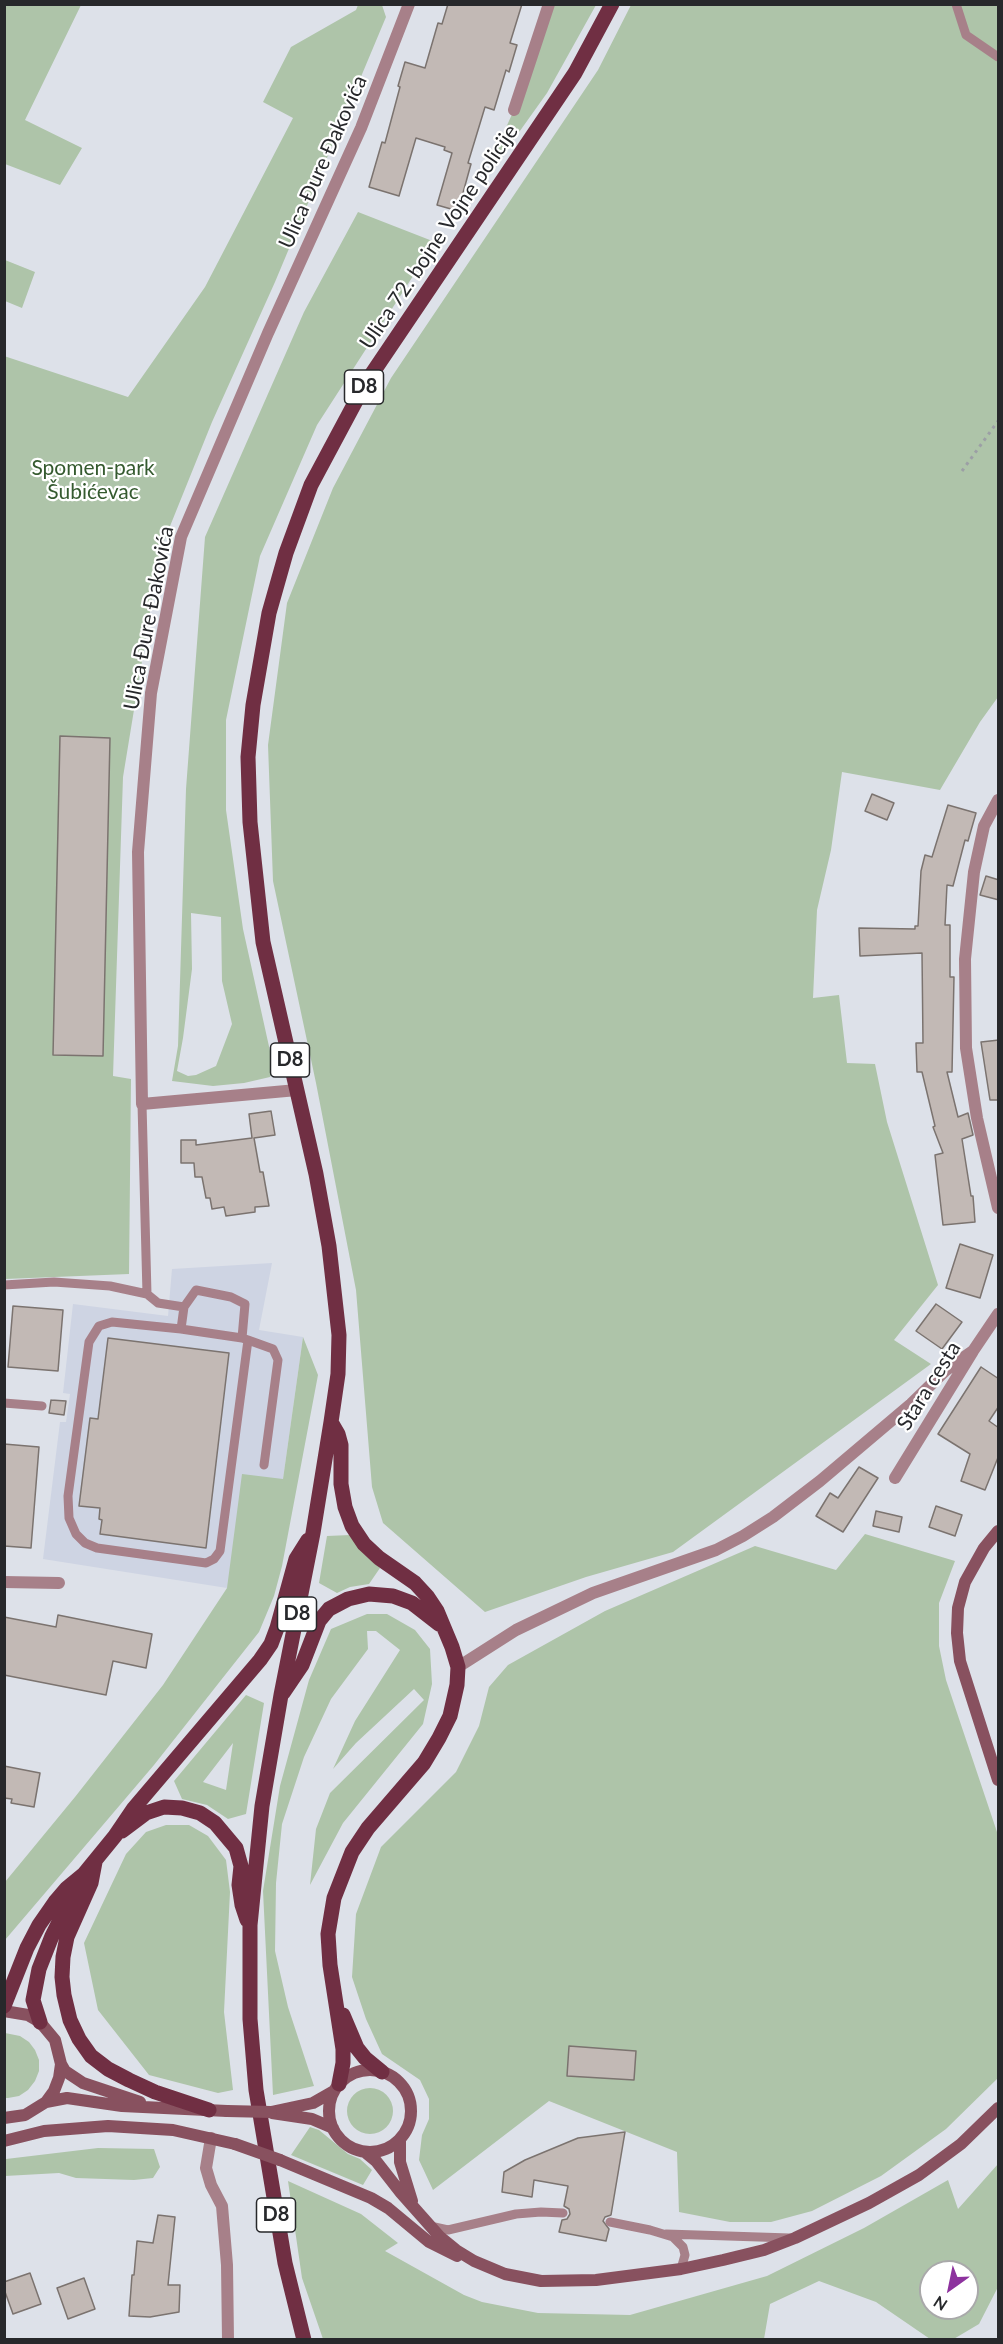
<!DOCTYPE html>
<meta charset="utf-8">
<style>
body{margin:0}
#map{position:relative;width:1003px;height:2344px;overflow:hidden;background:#dde1e9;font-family:Lato,sans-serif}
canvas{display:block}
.frame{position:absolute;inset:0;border:6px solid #27282b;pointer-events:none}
.north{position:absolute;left:919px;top:2260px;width:60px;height:60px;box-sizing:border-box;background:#fff;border:2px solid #a9a9aa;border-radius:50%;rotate:213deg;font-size:16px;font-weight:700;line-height:24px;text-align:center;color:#27282b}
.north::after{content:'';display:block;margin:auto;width:21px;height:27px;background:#8d329e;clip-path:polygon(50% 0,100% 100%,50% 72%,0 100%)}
</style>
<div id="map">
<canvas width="1003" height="2344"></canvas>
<div class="frame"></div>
<div class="north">N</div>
</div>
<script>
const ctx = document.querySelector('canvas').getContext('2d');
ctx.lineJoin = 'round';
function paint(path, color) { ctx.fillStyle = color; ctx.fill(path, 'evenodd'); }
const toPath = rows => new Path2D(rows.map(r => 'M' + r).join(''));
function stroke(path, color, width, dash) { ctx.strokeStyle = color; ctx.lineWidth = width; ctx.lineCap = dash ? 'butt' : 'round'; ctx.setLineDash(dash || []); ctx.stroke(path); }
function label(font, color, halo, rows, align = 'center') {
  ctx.font = font + ' Lato,sans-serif'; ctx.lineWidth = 4.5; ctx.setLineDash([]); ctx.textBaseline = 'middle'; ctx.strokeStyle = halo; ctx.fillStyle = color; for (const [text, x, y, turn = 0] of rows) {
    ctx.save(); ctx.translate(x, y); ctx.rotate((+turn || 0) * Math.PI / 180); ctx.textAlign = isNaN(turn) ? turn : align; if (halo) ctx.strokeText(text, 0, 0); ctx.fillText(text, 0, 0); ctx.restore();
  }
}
paint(toPath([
 [272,1263,259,1330,303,1337,283,1479,227,1588,43,1559,60,1422,66,1422,70,1394,63,1393,73,1304,168,1316,172,1269]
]), '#ced4e3');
paint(toPath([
 [4,5,81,5,25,120,82,148,60,185,5,164],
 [358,5,382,5,386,17,275,282,212,422,160,551,123,777,113,1076,131,1079,129,1274,5,1279,4,356,128,397,205,287,293,118,263,102,291,47,356,10],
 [553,5,596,5,547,93,502,156,494,154,528,79],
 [631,5,998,5,998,697,980,722,940,790,842,772,831,850,817,910,813,998,839,995,847,1063,875,1064,887,1122,938,1285,894,1340,931,1364,673,1552,586,1577,485,1612,383,1523,372,1487,356,1290,316,1083,273,881,268,745,287,603,333,488,391,378,598,70],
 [358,212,435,242,317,425,260,556,226,720,226,810,243,929,274,1069,270,1077,244,1083,213,1086,172,1081,178,1046,186,789,205,537,304,312],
 [191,913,221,917,222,981,232,1024,216,1066,196,1075,188,1076,177,1071,183,1038,192,969],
 [5,260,35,272,22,308,5,301],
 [303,1337,318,1375,282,1566,274,1596,259,1632,154,1765,5,1940,5,1882,75,1797,163,1685,227,1588,242,1474,283,1479],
 [865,1534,955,1561,939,1603,939,1646,946,1680,998,1835,998,2078,946,2129,881,2176,812,2211,771,2222,730,2222,679,2212,677,2152,549,2101,433,2190,419,2160,422,2135,429,2119,429,2099,420,2080,382,2054,366,2019,352,1977,356,1914,381,1847,456,1772,479,1726,489,1687,508,1665,605,1611,755,1546,836,1570],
 [350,1535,364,1554,380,1568,369,1584,350,1587,337,1593,319,1583,327,1536],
 [367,1614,387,1614,415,1630,430,1649,432,1684,423,1724,343,1823,310,1885,316,1829,330,1793,424,1700,414,1689,356,1743,333,1769,355,1721,400,1650,376,1631,367,1631,368,1649,331,1699,304,1757,282,1824,276,1883,275,1951,288,2007,314,2086,273,2095,263,1891,280,1786,309,1680,331,1629],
 [246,1695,264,1703,246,1814,228,1819,207,1805,182,1799,174,1781],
 [233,1743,226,1790,203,1782],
 [166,1825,189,1825,208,1836,226,1860,230,1892,224,2012,233,2090,218,2093,149,2075,98,2010,84,1943,126,1854,146,1832],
 [5,2033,20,2036,29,2042,35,2050,39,2060,39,2071,35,2081,28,2090,19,2096,8,2098,5,2098],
 '347 2111a23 23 0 1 1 46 0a23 23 0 1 1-46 0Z',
 [310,2127,319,2130,348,2154,360,2159,372,2170,363,2185,291,2155],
 [98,2148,154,2149,160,2167,153,2178,134,2180,76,2178,59,2173,5,2176,6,2159],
 [998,2164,998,2287,979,2324,952,2340,930,2339,876,2302,819,2281,770,2304,764,2339,323,2339,302,2278,288,2181,361,2214,398,2243,385,2251,464,2295,482,2302,538,2313,630,2315,767,2276,864,2228,948,2180,958,2209],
 [931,2272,967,2272,967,2308,931,2308]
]), '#aec4a9');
const building = toPath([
 [448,4,522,4,510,43,517,45,509,72,506,70,494,110,485,107,468,163,471,164,458,211,437,205,452,153,444,150,445,147,416,138,399,196,369,187,382,142,385,143,400,87,398,86,405,62,425,68,438,23,442,24,448,4],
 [60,736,110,738,103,1056,53,1055,60,736],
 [872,794,894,803,887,820,865,811,872,794],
 [948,805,976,813,968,841,965,840,953,886,947,885,945,925,950,925,950,977,954,977,952,1072,947,1072,958,1117,968,1113,973,1135,962,1139,971,1196,973,1196,975,1222,943,1225,935,1155,943,1153,933,1127,935,1126,922,1072,917,1072,916,1043,923,1043,922,953,860,956,859,928,915,929,915,926,918,926,921,871,925,855,932,857,948,805],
 [986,876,999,880,999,900,980,895,986,876],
 [999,1040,999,1100,990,1100,981,1042,999,1040],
 [271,1111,275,1135,254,1138,260,1172,263,1172,269,1206,255,1207,255,1212,226,1216,224,1207,212,1209,210,1198,206,1198,202,1177,195,1177,194,1163,181,1163,181,1140,196,1140,196,1145,252,1138,249,1114,271,1111],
 [960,1244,993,1255,980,1298,946,1288,960,1244],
 [936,1304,962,1322,942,1349,916,1331,936,1304],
 [13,1306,63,1310,58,1371,8,1367,13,1306],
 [108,1338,229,1353,206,1548,100,1534,102,1520,99,1519,100,1508,79,1506,90,1418,98,1419,108,1338],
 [981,1367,999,1379,999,1406,989,1421,999,1428,999,1455,985,1490,961,1481,970,1454,938,1434,981,1367],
 [51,1400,66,1401,64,1415,49,1413,51,1400],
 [4,1444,39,1447,31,1548,4,1546,4,1444],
 [859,1467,878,1478,843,1532,816,1516,830,1493,838,1498,859,1467],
 [936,1506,962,1515,955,1536,929,1527,936,1506],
 [876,1511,902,1517,899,1532,873,1526,876,1511],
 [58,1615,152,1634,146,1668,113,1661,106,1695,4,1675,4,1617,56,1627,58,1615],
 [4,1766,40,1773,34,1807,11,1803,12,1799,4,1798,4,1766],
 [569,2046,636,2051,634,2080,567,2076,569,2046],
 [625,2132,611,2215,605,2217,603,2221,609,2229,606,2241,559,2232,562,2220,567,2219,570,2214,569,2209,564,2206,568,2186,534,2180,532,2197,502,2192,504,2172,525,2160,578,2138,625,2132],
 [158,2215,175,2217,168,2285,180,2285,179,2312,150,2317,129,2316,132,2275,134,2275,137,2241,153,2243,158,2215],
 [30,2273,41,2304,13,2314,4,2289,4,2282,30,2273],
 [84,2278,95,2309,68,2319,57,2288,84,2278]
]);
paint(building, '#c2b9b5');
stroke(building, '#7b736f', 1.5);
stroke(toPath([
 [962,471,998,421]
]), '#9c9fa5', 3, [3, 4.5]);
stroke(toPath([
 [956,4,966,35,998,57],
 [142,1104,147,1294,158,1303,184,1307,181,1329],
 [4,1285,54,1282,110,1286,147,1294],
 [184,1307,196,1290,231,1297,245,1304,242,1338],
 [112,1322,181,1329,242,1338,248,1340,220,1551,214,1559,206,1563,97,1548,85,1543,76,1534,69,1518,68,1496,89,1342,99,1326,112,1322],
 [248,1340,273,1349,278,1360,264,1465],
 [4,1403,42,1406],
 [610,2222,650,2230,673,2237,683,2247,685,2255,681,2269],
 [430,2226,448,2230,516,2214,541,2212,563,2213],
 [666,2234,790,2238]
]), '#a78089', 9);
stroke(toPath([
 [514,110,549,4],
 [998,800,984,826,974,872,965,959,966,1048,977,1118,998,1208],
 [297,1090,142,1104,138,852,151,693,181,537,268,333,361,128,409,4],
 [895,1478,973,1351,998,1314],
 [4,1582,59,1583],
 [458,1667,516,1630,593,1593,716,1550,743,1536,773,1517,820,1481,911,1404,946,1370,973,1351],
 [211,2138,206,2168,211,2185,222,2206,227,2265,228,2340]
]), '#a78089', 12);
stroke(toPath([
 [998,1531,984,1548,965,1582,958,1608,957,1633,960,1661,998,1780],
 [4,2011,28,2015,40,2022,55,2040,61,2064,59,2078,54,2091,46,2102,25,2115,4,2118],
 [61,2064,65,2071,83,2083,140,2102],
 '329 2111a41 41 0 1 1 82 0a41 41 0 1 1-82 0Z',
 [46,2102,67,2098,122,2106,227,2111],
 [271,2112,313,2103,334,2091],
 [272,2113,312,2119,333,2128],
 [400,2139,400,2162,412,2201],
 [4,2141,44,2131,108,2126,173,2130,235,2144],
 [365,2152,376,2161,401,2193,440,2237,456,2250,474,2261,505,2274,541,2281,596,2280,681,2269,723,2260,764,2250,795,2238,869,2203,919,2175,961,2144,998,2108],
 [280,2160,371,2198,388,2208,429,2242,457,2256]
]), '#88515f', 12);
stroke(toPath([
 [331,1422,338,1434,341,1445,341,1484,345,1507,352,1526,364,1544,379,1558,415,1583,427,1596,437,1611,452,1647,458,1667,457,1685,450,1716,439,1738,424,1763,368,1828,352,1852,334,1898,328,1934,330,1965,343,2049,343,2063,339,2084],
 [283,1693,302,1665,319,1621,329,1609,348,1599,369,1594,393,1596,412,1603,439,1624],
 [122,1831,146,1813,164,1807,182,1808,200,1813,215,1823,236,1848,241,1866,239,1885,242,1905,247,1920],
 [95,1862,91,1883,67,1937,63,1957,62,1977,64,1995,70,2020,79,2039,91,2056,108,2069,129,2080,155,2092,209,2110],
 [4,2006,27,1948,39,1925,55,1902,67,1888,84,1874,115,1836,134,1808,260,1660,271,1644,277,1628,296,1559,308,1540],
 [343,2015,357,2048,365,2058,382,2072],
 [40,2022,33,2000,39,1969,52,1936,78,1884],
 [304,2340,285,2263,256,2090,250,2019,250,1925,262,1806,281,1695,313,1533,331,1422,338,1374,339,1335,329,1246,316,1174,263,942,250,822,248,757,253,705,269,613,286,553,311,485,365,384,575,73,612,4]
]), '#702f43', 15);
stroke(toPath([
 [227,2111,271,2112],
 [235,2144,280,2160]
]), '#88515f', 12);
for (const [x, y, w] of [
 [364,387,39],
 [290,1060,39],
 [297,1614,39],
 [276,2215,39]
]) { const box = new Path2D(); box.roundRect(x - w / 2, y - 17, w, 34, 4.5); ctx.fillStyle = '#fff'; ctx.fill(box); stroke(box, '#27282b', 1.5); }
label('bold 20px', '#27282b', null, [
 ["D8",364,387],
 ["D8",290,1060],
 ["D8",297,1614],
 ["D8",276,2215]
]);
label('21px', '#27282b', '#fff', [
 ["Ulica Đure Đakovića",323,162,-66],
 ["Ulica 72. bojne Vojne policije",439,237,-56],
 ["Ulica Đure Đakovića",149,618,-79],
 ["Stara cesta",929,1386,-58]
]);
label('21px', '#355a2f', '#fff', [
 ["Spomen-park",93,468],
 ["Šubićevac",93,492]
]);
</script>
